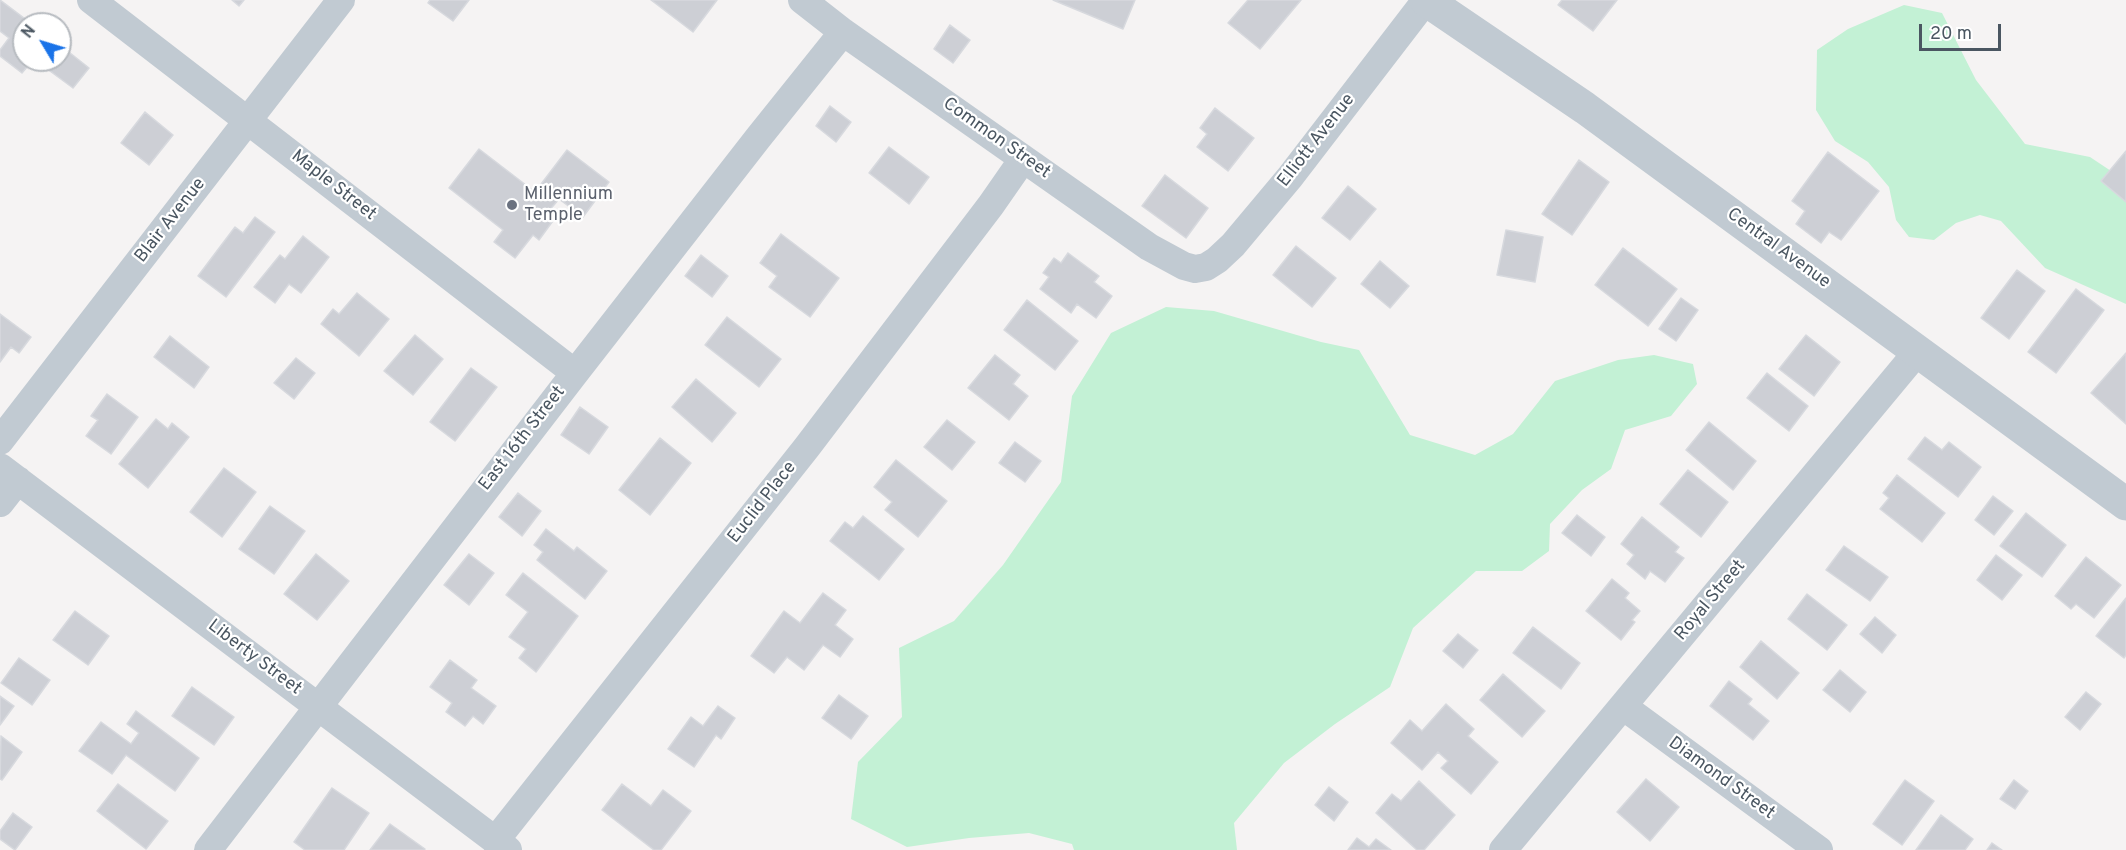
<!DOCTYPE html>
<style>
body{margin:0}
#map{position:relative;width:2126px;height:850px;overflow:hidden;background:#f5f3f3;font-family:Overpass,sans-serif}
canvas{display:block}
.north{position:absolute;left:12px;top:12px;width:60px;height:60px;box-sizing:border-box;background:#fff;border:2px solid #b7bbc0;border-radius:50%;rotate:308deg;font-size:16px;font-weight:700;line-height:24px;text-align:center;color:#4a5661}
.north::after{content:'';display:block;margin:auto;width:21px;height:27px;background:#1a73e8;clip-path:polygon(50% 0,100% 100%,50% 72%,0 100%)}
.scale{position:absolute;left:1919px;top:24px;width:82px;height:27px;box-sizing:border-box;border:3px solid #4a5661;border-top:0;padding-left:8px;font-size:18px;line-height:21px;white-space:nowrap;color:#4a5661;-webkit-text-stroke:4px #fff;paint-order:stroke}
</style>
<div id="map">
<canvas width="2126" height="850"></canvas>
<div class="north">N</div>
<div class="scale">20 m</div>
</div>
<script>
const ctx = document.querySelector('canvas').getContext('2d');
ctx.lineJoin = 'round';
function paint(path, color) { ctx.fillStyle = color; ctx.fill(path, 'evenodd'); }
const toPath = rows => new Path2D(rows.map(r => 'M' + r).join(''));
function stroke(path, color, width, dash) { ctx.strokeStyle = color; ctx.lineWidth = width; ctx.lineCap = dash ? 'butt' : 'round'; ctx.setLineDash(dash || []); ctx.stroke(path); }
function label(font, color, halo, rows, align = 'center') {
  ctx.font = font + ' Overpass,sans-serif'; ctx.lineWidth = 4.5; ctx.setLineDash([]); ctx.textBaseline = 'middle'; ctx.strokeStyle = halo; ctx.fillStyle = color; for (const [text, x, y, turn = 0] of rows) {
    ctx.save(); ctx.translate(x, y); ctx.rotate((+turn || 0) * Math.PI / 180); ctx.textAlign = isNaN(turn) ? turn : align; if (halo) ctx.strokeText(text, 0, 0); ctx.fillText(text, 0, 0); ctx.restore();
  }
}
paint(toPath([
 [1904,5,1942,13,1976,80,2025,144,2090,157,2126,181,2126,304,2045,268,2001,221,1980,215,1956,223,1934,240,1909,237,1896,220,1889,187,1868,162,1835,141,1816,110,1817,50,1848,29],
 [1166,307,1214,311,1321,342,1359,350,1410,435,1475,455,1513,434,1555,381,1618,360,1654,355,1693,364,1697,384,1671,416,1625,430,1611,469,1582,490,1550,524,1549,551,1522,571,1476,571,1413,628,1390,687,1335,724,1284,763,1234,823,1237,850,1074,850,1072,844,1029,833,969,838,907,847,851,819,858,762,902,717,899,648,954,621,1003,565,1061,482,1072,396,1111,333]
]), '#c3f1d5');
const building = toPath([
 [0,0,32,24,24,24,24,60,33,60,22,73,0,56,0,50,9,38,0,31,0,0],
 [232,0,244,0,239,6,232,0],
 [430,0,469,0,453,21,428,3,430,0],
 [651,0,717,0,693,32,651,0],
 [1053,0,1135,0,1123,29,1053,0],
 [1248,0,1301,0,1260,49,1228,23,1248,0],
 [1562,0,1617,0,1593,31,1558,5,1562,0],
 [950,25,970,40,953,63,934,49,950,25],
 [60,45,89,68,73,88,35,60,60,60,60,45],
 [830,106,851,122,836,142,816,126,830,106],
 [1215,108,1254,138,1228,171,1197,147,1207,134,1200,128,1215,108],
 [145,112,173,135,149,165,121,143,145,112],
 [889,147,929,177,909,204,869,173,889,147],
 [479,149,535,192,567,150,609,182,583,217,559,199,548,212,555,218,539,240,533,235,515,258,494,242,503,230,449,188,479,149],
 [2126,151,2126,202,2101,181,2126,151],
 [1828,152,1879,191,1841,240,1829,232,1821,243,1796,224,1805,211,1792,201,1828,152],
 [1579,160,1609,182,1572,235,1542,214,1579,160],
 [1165,175,1208,208,1186,238,1142,206,1165,175],
 [1348,186,1376,209,1350,240,1322,218,1348,186],
 [255,217,275,232,226,297,198,276,235,227,243,233,255,217],
 [1506,230,1543,237,1535,282,1497,275,1506,230],
 [781,234,839,278,810,317,769,287,777,276,760,263,781,234],
 [303,236,329,257,301,293,289,284,275,303,254,287,280,255,285,259,303,236],
 [1296,246,1336,278,1312,307,1273,275,1296,246],
 [1623,248,1677,289,1648,326,1595,285,1623,248],
 [1068,253,1099,276,1094,282,1112,296,1096,318,1077,304,1071,313,1040,289,1049,277,1043,273,1054,258,1061,263,1068,253],
 [701,255,728,276,712,297,685,276,701,255],
 [1380,261,1409,286,1390,308,1361,284,1380,261],
 [2017,270,2045,291,2009,339,1981,318,2017,270],
 [2076,289,2104,310,2056,373,2028,352,2076,289],
 [357,293,389,319,359,356,321,324,333,309,339,314,357,293],
 [1681,298,1698,310,1676,341,1659,329,1681,298],
 [1027,300,1078,341,1055,370,1004,330,1027,300],
 [0,314,31,337,19,353,11,347,0,362,0,314],
 [727,317,781,359,759,387,705,345,727,317],
 [415,335,443,359,413,395,384,371,415,335],
 [1806,335,1840,362,1814,396,1779,369,1806,335],
 [170,336,209,367,194,388,154,357,170,336],
 [2126,353,2126,424,2091,393,2126,353],
 [995,355,1020,375,1013,384,1028,396,1009,420,968,388,995,355],
 [296,358,315,373,294,399,274,383,296,358],
 [471,368,497,387,455,441,430,422,471,368],
 [1767,373,1808,406,1789,431,1747,398,1767,373],
 [696,379,736,413,712,442,672,407,696,379],
 [107,394,138,417,111,454,86,436,98,420,91,416,107,394],
 [580,407,608,427,589,454,561,435,580,407],
 [156,419,168,429,172,423,189,437,148,488,119,464,156,419],
 [947,420,975,442,952,470,924,447,947,420],
 [1709,422,1756,461,1733,490,1686,450,1709,422],
 [1925,437,1942,450,1949,442,1981,467,1958,497,1908,459,1925,437],
 [660,438,691,463,650,515,619,490,660,438],
 [1015,442,1041,461,1025,482,999,463,1015,442],
 [896,460,947,501,918,537,885,510,892,502,874,487,896,460],
 [224,468,256,492,222,537,190,512,224,468],
 [1688,470,1728,502,1701,537,1660,504,1688,470],
 [1897,475,1945,513,1922,542,1880,509,1889,498,1883,493,1897,475],
 [518,493,541,511,522,536,499,517,518,493],
 [1993,496,2013,511,1994,535,1975,520,1993,496],
 [270,506,305,531,274,574,239,549,270,506],
 [2026,513,2066,545,2042,577,2000,546,2026,513],
 [1577,515,1605,537,1591,556,1562,533,1577,515],
 [863,516,904,549,879,580,830,541,845,522,853,528,863,516],
 [1642,517,1679,547,1675,552,1684,558,1665,582,1650,571,1645,579,1627,564,1634,555,1621,544,1642,517],
 [546,529,574,551,577,547,607,571,585,599,537,560,543,552,534,545,546,529],
 [1844,546,1888,577,1870,601,1826,570,1844,546],
 [316,554,349,581,317,620,284,594,316,554],
 [469,554,494,573,469,605,444,585,469,554],
 [1996,555,2022,575,2002,600,1977,580,1996,555],
 [2086,557,2121,585,2094,618,2076,604,2071,609,2055,596,2086,557],
 [523,573,578,616,536,672,519,658,526,649,509,637,528,612,506,595,523,573],
 [1612,579,1629,593,1625,598,1640,611,1632,620,1635,622,1621,640,1586,611,1612,579],
 [823,593,846,610,835,625,853,639,840,657,823,645,804,670,787,657,774,673,751,656,784,611,800,623,823,593],
 [1807,594,1847,625,1827,650,1788,619,1807,594],
 [2126,598,2126,655,2124,658,2096,636,2126,598],
 [75,611,109,636,88,665,53,640,75,611],
 [1875,617,1896,635,1882,653,1860,634,1875,617],
 [1533,627,1580,663,1561,689,1513,653,1533,627],
 [1458,634,1478,650,1463,668,1443,651,1458,634],
 [1761,641,1799,673,1777,699,1740,667,1761,641],
 [19,658,50,680,32,705,1,683,19,658],
 [450,660,477,680,471,688,496,706,483,724,473,716,465,726,446,712,452,703,430,687,450,660],
 [1840,670,1866,692,1850,712,1823,690,1840,670],
 [1503,674,1545,711,1522,737,1480,700,1503,674],
 [1729,681,1752,699,1748,704,1769,721,1753,740,1710,706,1729,681],
 [192,687,234,717,214,745,172,716,192,687],
 [2086,692,2101,704,2080,730,2065,717,2086,692],
 [839,695,868,716,851,739,822,718,839,695],
 [0,696,14,706,0,725,0,696],
 [1446,704,1474,729,1468,736,1498,762,1471,794,1441,768,1448,761,1438,752,1422,770,1391,743,1410,720,1422,731,1446,704],
 [718,706,735,718,721,739,716,735,694,767,668,749,691,717,703,726,718,706],
 [136,711,199,758,175,791,126,755,112,774,79,751,101,722,131,744,139,733,127,724,136,711],
 [1,736,22,752,2,780,0,779,1,736],
 [1646,779,1679,807,1650,841,1617,812,1646,779],
 [1905,780,1934,801,1902,845,1873,824,1905,780],
 [2014,780,2028,791,2015,809,2000,799,2014,780],
 [1419,781,1455,815,1424,850,1417,850,1376,813,1392,794,1401,801,1419,781],
 [118,784,168,821,146,849,97,811,118,784],
 [622,784,651,806,663,790,691,811,661,850,654,850,602,810,622,784],
 [1329,787,1348,802,1334,821,1315,805,1329,787],
 [332,788,369,813,344,850,305,850,294,842,332,788],
 [13,813,32,827,15,850,0,839,0,831,13,813],
 [1941,815,1973,839,1965,850,1916,850,1941,815],
 [390,824,425,849,424,850,370,850,390,824],
 [1357,838,1369,847,1376,839,1391,850,1348,850,1357,838],
 [1992,843,2002,850,1987,850,1992,843]
]);
paint(building, '#cdcfd5');
stroke(building, '#d7d9de', 1.5);
stroke(toPath([
 [91,0,575,373],
 [802,0,843,32,1149,247,1184,266,1195,269,1206,267,1217,260,1233,245,1290,177,1426,0],
 [0,441,341,0],
 [0,467,508,850],
 [0,503,18,480],
 [1624,707,1819,850],
 [495,841,807,447,991,205,1023,159],
 [208,850,575,373,758,138,843,32],
 [1503,850,1918,351]
]), '#c1cad2', 28);
stroke(toPath([
 [1426,0,1585,108,2126,504]
]), '#c1cad2', 33);
for (const [x, y, r, color] of [
 [512,205,6,"#6b7280"]
]) { const dot = new Path2D(); dot.arc(x, y, r, 0, 2 * Math.PI); ctx.fillStyle = color; ctx.fill(dot); stroke(dot, '#fff', 2); }
label('18px', '#4a5661', '#fff', [
 ["Common Street",996,139,35],
 ["Elliott Avenue",1317,141,-52],
 ["Maple Street",333,186,38],
 ["Blair Avenue",171,221,-52],
 ["Central Avenue",1778,249,36],
 ["East 16th Street",523,439,-52],
 ["Euclid Place",763,503,-52],
 ["Royal Street",1711,601,-50],
 ["Liberty Street",254,658,37],
 ["Diamond Street",1721,779,36]
]);
label('18px', '#5b616d', '#fff', [
 ["Millennium",524,195],
 ["Temple",524,216]
], 'left');
</script>
